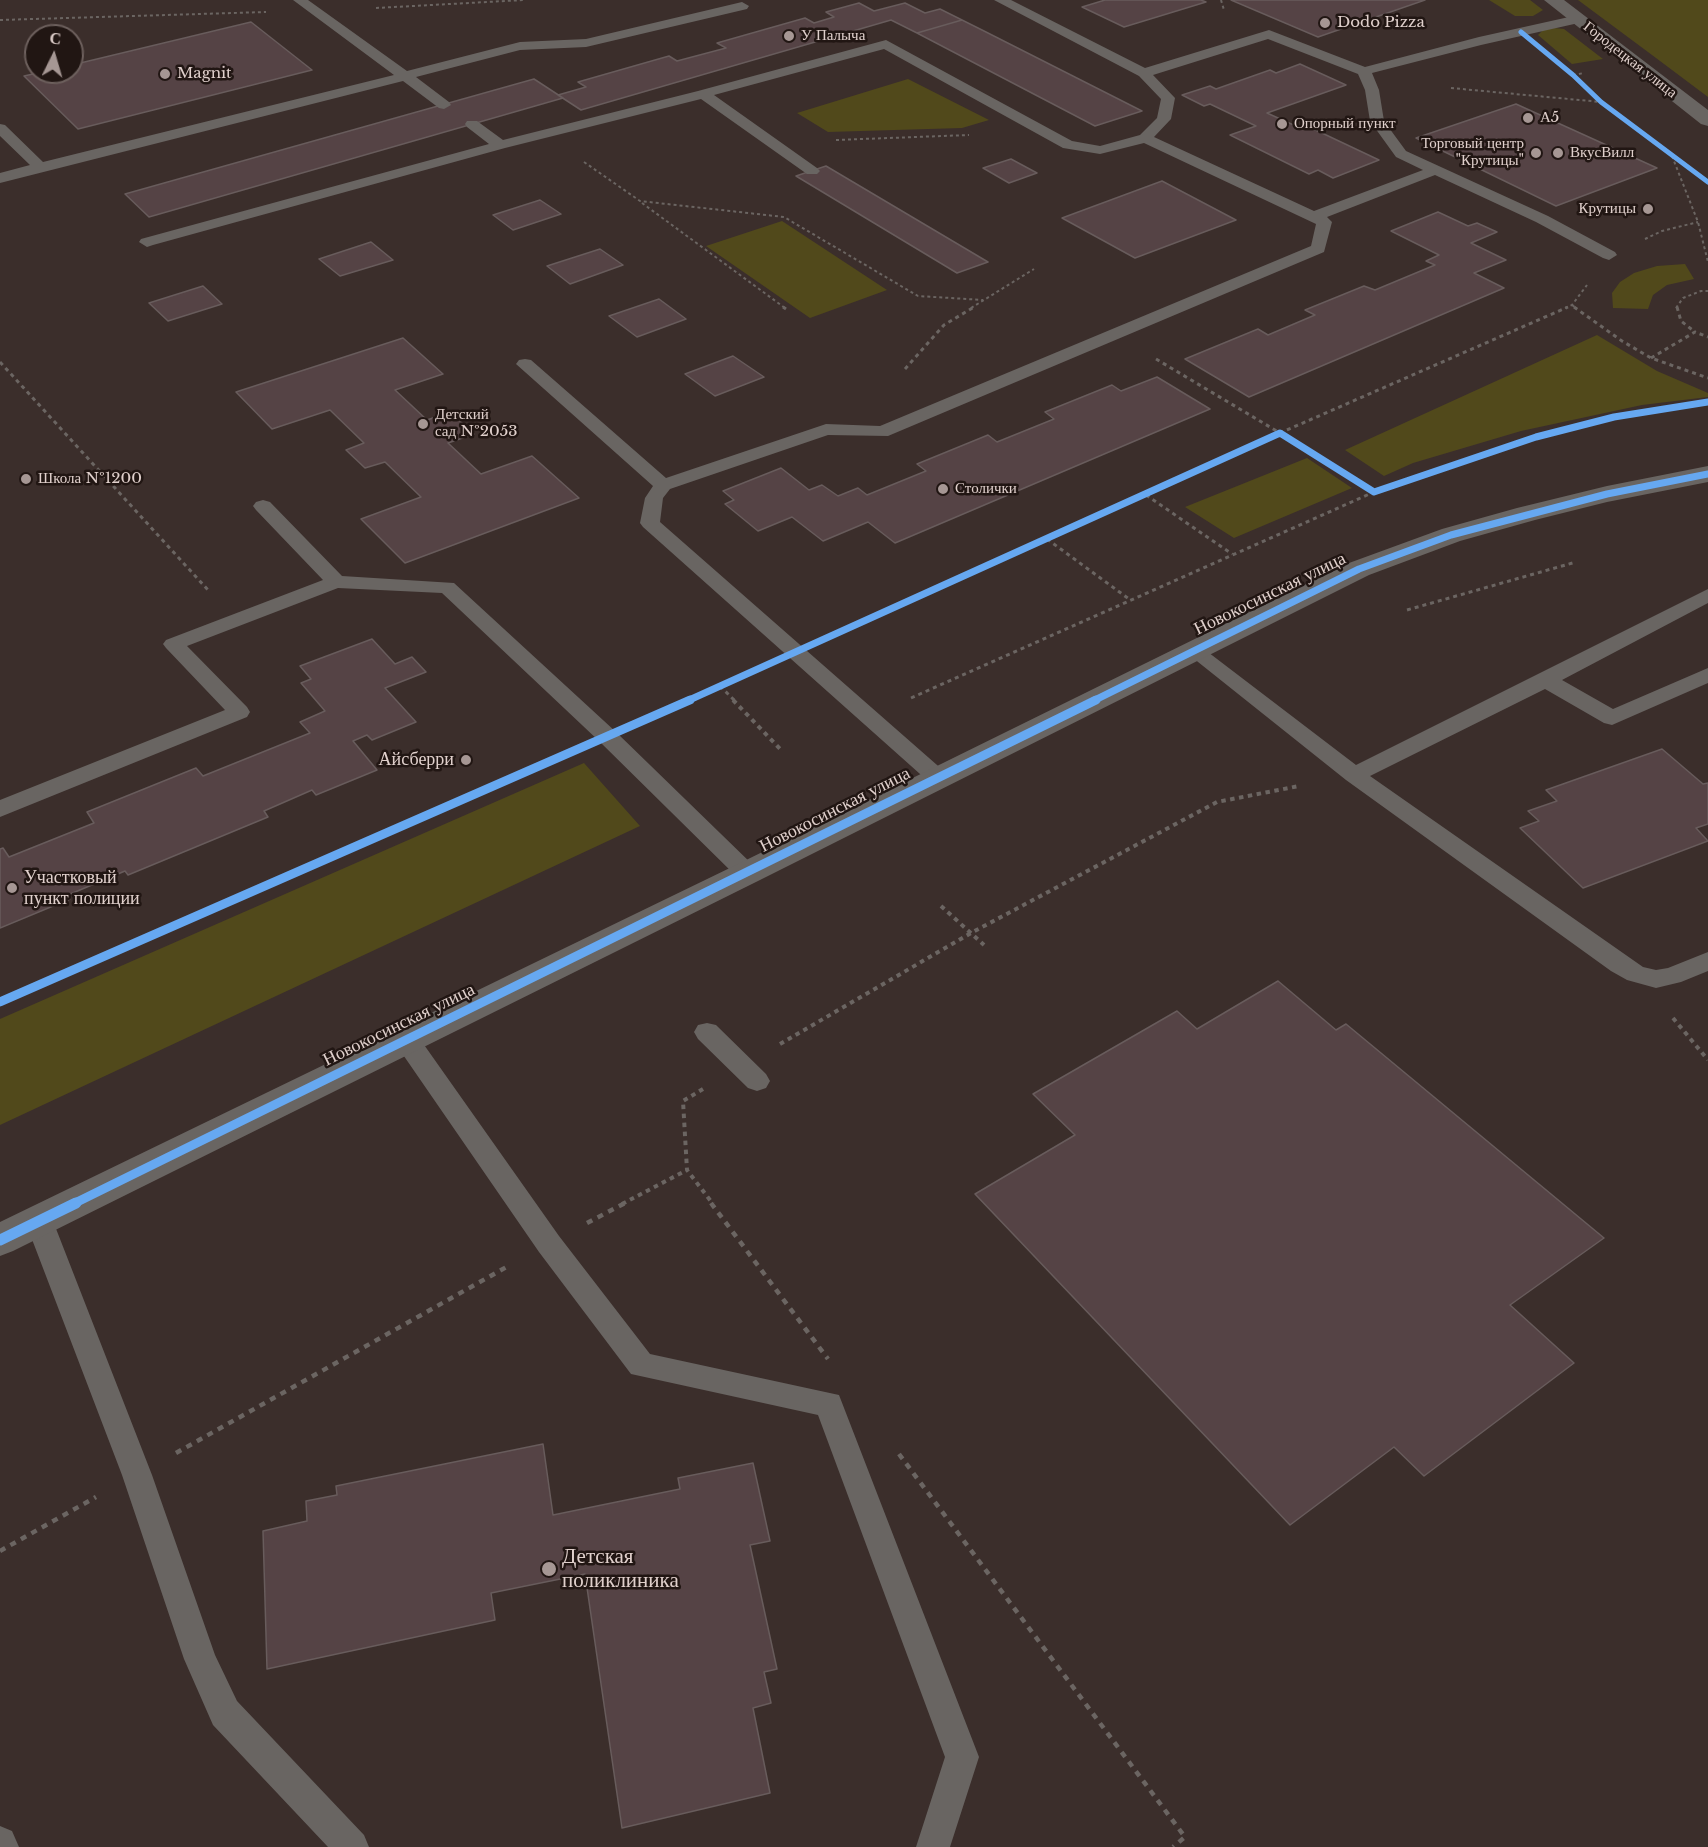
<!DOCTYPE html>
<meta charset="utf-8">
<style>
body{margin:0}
#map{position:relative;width:1708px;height:1847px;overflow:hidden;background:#3b2e2b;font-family:"Libre Baskerville",serif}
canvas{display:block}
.north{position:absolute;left:24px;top:24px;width:60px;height:60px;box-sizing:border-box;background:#211613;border:2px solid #6d605d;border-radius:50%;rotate:5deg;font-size:16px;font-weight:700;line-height:24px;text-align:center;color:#e0d0cc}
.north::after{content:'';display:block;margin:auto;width:21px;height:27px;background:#a69794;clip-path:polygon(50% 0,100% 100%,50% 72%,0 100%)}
</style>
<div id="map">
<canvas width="1708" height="1847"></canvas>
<div class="north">С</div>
</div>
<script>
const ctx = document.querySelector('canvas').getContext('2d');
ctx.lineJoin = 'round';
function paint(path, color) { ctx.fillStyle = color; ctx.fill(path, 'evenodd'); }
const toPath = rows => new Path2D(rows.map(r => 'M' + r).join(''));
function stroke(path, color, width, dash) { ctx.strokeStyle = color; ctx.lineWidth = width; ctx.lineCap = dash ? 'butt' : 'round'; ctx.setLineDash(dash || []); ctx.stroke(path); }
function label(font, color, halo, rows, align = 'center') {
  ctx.font = font + ' "Libre Baskerville",serif'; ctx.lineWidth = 5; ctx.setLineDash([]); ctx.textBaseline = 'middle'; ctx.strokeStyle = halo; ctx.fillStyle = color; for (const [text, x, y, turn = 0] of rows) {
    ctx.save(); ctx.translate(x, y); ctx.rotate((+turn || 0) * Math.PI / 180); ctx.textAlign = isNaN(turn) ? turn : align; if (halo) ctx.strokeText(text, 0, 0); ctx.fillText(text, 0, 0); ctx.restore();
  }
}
paint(toPath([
 [1489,0,1530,0,1543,10,1533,16,1515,16],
 [1578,0,1708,0,1708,97,1652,55],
 [1554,28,1564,29,1603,59,1572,64,1538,35,1543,30],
 [908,79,989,120,962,128,828,132,797,113],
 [782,221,887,290,810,318,706,246],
 [1685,264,1694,279,1667,285,1653,295,1648,309,1613,308,1612,293,1620,282,1634,273,1657,266],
 [1597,335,1657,371,1708,393,1708,397,1642,405,1521,431,1413,463,1384,476,1345,450],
 [1307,458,1352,488,1234,538,1185,507],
 [584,763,640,826,0,1125,0,1019]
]), '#51491b');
const building = toPath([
 [1105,0,1201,0,1206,2,1124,27,1082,7,1105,0],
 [1231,0,1425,0,1318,37,1231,0],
 [859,3,874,11,905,3,925,13,940,9,962,20,917,33,891,20,581,110,558,95,586,87,578,82,669,56,677,61,726,48,717,43,805,18,814,23,834,17,826,12,859,3],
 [962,20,986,32,1142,111,1095,126,917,33,962,20],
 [251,22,312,70,78,129,24,76,42,72,72,72,72,65,251,22],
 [1300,64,1346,85,1267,113,1298,127,1305,125,1379,160,1333,178,1318,170,1309,174,1230,135,1256,126,1210,104,1204,106,1182,95,1210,86,1216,89,1270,70,1276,73,1300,64],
 [534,79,563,98,149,217,125,194,534,79],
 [1516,104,1657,168,1556,206,1416,138,1516,104],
 [1011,159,1037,173,1009,183,983,168,1011,159],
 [826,166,988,262,957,273,796,176,826,166],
 [1162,181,1236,220,1135,258,1062,218,1162,181],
 [540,200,561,214,513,230,493,215,540,200],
 [1438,212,1468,226,1477,223,1497,232,1471,243,1506,260,1474,273,1504,288,1249,397,1185,359,1258,329,1268,335,1315,315,1305,310,1364,286,1375,290,1435,265,1426,261,1439,255,1391,231,1438,212],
 [371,242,393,260,340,276,319,259,371,242],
 [600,249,623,265,570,284,547,266,600,249],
 [203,286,222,304,168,321,149,303,203,286],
 [659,299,686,319,637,337,609,316,659,299],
 [403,338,443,374,395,390,427,420,450,412,474,434,448,443,481,474,532,456,579,498,405,563,361,519,421,497,385,462,365,468,346,450,364,443,330,410,272,429,236,392,403,338],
 [733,356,764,377,715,396,685,374,733,356],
 [1157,377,1210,409,895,543,868,522,823,541,792,517,758,531,725,504,734,500,723,491,781,468,809,490,822,485,838,496,858,488,867,495,926,471,917,464,988,435,997,442,1054,419,1045,412,1112,385,1121,391,1157,377],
 [372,639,395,664,412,657,426,672,385,688,416,722,372,740,367,735,353,741,377,770,316,795,312,790,264,811,268,817,128,875,125,871,68,895,70,899,0,928,0,849,3,848,9,857,94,823,87,812,196,768,203,776,310,733,300,722,325,711,301,683,311,679,300,666,372,639],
 [1662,749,1703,784,1708,783,1708,824,1696,828,1708,841,1583,888,1520,828,1539,821,1528,811,1557,801,1546,790,1662,749],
 [1278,981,1336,1030,1346,1024,1604,1238,1510,1305,1574,1363,1424,1476,1394,1447,1290,1525,975,1194,1075,1135,1033,1094,1177,1011,1197,1029,1278,981],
 [543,1444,553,1515,680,1489,678,1478,753,1463,770,1541,750,1545,777,1669,764,1672,771,1703,753,1708,770,1793,622,1828,585,1574,491,1593,495,1620,267,1669,263,1531,307,1521,306,1501,337,1495,336,1486,543,1444]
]);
paint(building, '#554345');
stroke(building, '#685c5c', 1.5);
stroke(toPath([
 [1221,0,1224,10],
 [376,8,524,0],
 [0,20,266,12],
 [1573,75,1584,73],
 [1451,88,1601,102],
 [836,140,969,135],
 [1672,156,1698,222,1708,262],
 [584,162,640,201,784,217,918,296,983,300],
 [642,203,785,308],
 [1645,239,1662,231,1698,222],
 [1572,305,1576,308],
 [971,308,1034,269],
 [1565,308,1572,305,1587,285],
 [1676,308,1683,298,1701,291,1708,291]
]), '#6b6562', 2, [3, 3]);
stroke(toPath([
 [783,307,786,309],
 [1574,307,1622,341,1651,358,1708,378],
 [1677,307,1681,321,1695,332],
 [1651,358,1695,332,1708,337],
 [1156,359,1280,433,1568,307],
 [0,362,208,590],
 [905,369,944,325,974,307],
 [1146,495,1232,554],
 [1047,539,1129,599],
 [1407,610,1576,562],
 [720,686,735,701],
 [911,698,1374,492]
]), '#6b6562', 3, [4, 4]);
stroke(toPath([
 [733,700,782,751],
 [941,906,984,945],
 [1673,1018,1708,1060],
 [780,1044,971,933,1217,802,1299,786],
 [703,1089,683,1101,687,1170,713,1204],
 [622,1204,687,1170]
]), '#6b6562', 4, [4.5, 4.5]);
stroke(toPath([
 [711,1203,828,1359],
 [587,1223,625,1203],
 [176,1453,510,1265],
 [899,1454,1185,1837,1173,1847],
 [0,1551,96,1497]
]), '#6b6562', 4.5, [6, 6]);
paint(toPath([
 [293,0,308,0,407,71,520,42,586,39,742,2,749,6,747,9,586,47,520,50,416,77,449,102,451,105,444,109,439,108,403,81,0,183,0,173,30,165,0,136,0,124,5,125,43,162,394,75,293,0],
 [994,0,1011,0,1145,68,1269,30,1365,67,1479,37,1578,15,1583,16,1585,19,1583,22,1481,45,1372,73,1379,90,1384,121,1406,151,1548,216,1615,252,1617,255,1609,260,1603,258,1536,222,1435,175,1327,217,1332,222,1324,252,888,436,828,435,670,489,663,498,660,522,945,772,948,777,945,782,937,784,929,782,643,527,640,523,645,498,653,486,516,364,519,360,525,359,531,360,666,478,826,424,880,426,1311,246,1316,224,1144,143,1100,154,1063,148,884,49,714,95,817,168,820,171,817,174,807,174,701,99,505,148,153,245,147,247,139,242,141,239,489,144,467,127,465,124,467,121,477,121,503,140,698,91,886,40,1072,141,1100,146,1140,135,1157,118,1161,99,1139,76,994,0],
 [1268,39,1358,74,1365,90,1370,121,1396,157,1423,170,1314,211,1154,137,1171,119,1175,98,1153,75,1268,39],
 [263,500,270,502,342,576,454,583,616,732,755,867,759,873,755,879,747,881,739,879,600,742,442,593,338,588,187,646,247,707,250,712,247,717,0,817,0,800,225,710,166,648,163,644,166,640,323,580,256,510,253,506,256,502,263,500],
 [1708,589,1708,603,1562,680,1613,709,1708,668,1708,683,1612,725,1604,723,1545,689,1370,776,1643,967,1656,970,1668,968,1708,952,1708,971,1681,982,1656,988,1627,980,1611,971,1346,780,1183,650,1186,646,1193,644,1200,646,1356,765,1708,589],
 [707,1023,716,1025,766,1074,770,1081,766,1088,757,1091,748,1088,698,1039,694,1032,698,1025,707,1023],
 [406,1030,415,1032,559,1236,650,1354,839,1395,979,1757,950,1847,916,1847,945,1757,818,1415,631,1374,539,1252,397,1046,393,1039,397,1032,406,1030],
 [39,1210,49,1213,53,1221,152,1475,215,1655,237,1701,364,1835,369,1847,328,1847,213,1725,184,1659,122,1475,25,1221,29,1213,39,1210],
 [0,1826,12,1831,19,1847,0,1847,0,1826]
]), '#696562');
paint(toPath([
 [1544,0,1564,0,1708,110,1708,126,1701,124,1544,0],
 [1708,466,1708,482,1607,502,1535,520,1460,541,1369,575,758,881,13,1251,0,1256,0,1222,736,865,1349,563,1442,529,1517,508,1607,486,1708,466]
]), '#696562');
stroke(toPath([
 [1521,32,1573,75,1601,102,1708,182]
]), '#66a8f1', 5);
stroke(toPath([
 [687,701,1280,433,1374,492,1536,437,1614,417,1708,402],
 [1093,701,1359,569,1451,535,1607,494,1708,474]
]), '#66a8f1', 7);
stroke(toPath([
 [0,1002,690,700],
 [73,1204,1096,700]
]), '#66a8f1', 9);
stroke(toPath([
 [0,1240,76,1203]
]), '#66a8f1', 11);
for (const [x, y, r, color] of [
 [1325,23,6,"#a69794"],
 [789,36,6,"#a69794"],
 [165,74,6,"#a69794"],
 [1528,118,6,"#a69794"],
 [1282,124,6,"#a69794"],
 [1536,153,6,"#a69794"],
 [1558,153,6,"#a69794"],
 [1648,209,6,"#a69794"],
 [423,424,6,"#a69794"],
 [26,479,6,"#a69794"],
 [943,489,6,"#a69794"],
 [466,760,6,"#a69794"],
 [12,888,6,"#a69794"],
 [549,1569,8,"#a69794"]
]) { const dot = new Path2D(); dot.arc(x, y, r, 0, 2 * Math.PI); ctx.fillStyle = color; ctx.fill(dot); stroke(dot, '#211613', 2); }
label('15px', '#e0d0cc', '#211613', [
 ["Dodo Pizza",1337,23],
 ["У Палыча",801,36],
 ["Magnit",177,74],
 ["А5",1540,118],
 ["Опорный пункт",1294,124],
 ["Торговый центр",1524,144,"right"],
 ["\"Крутицы\"",1524,161,"right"],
 ["ВкусВилл",1570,153],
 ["Крутицы",1636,209,"right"],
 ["Детский",435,415],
 ["сад №2053",435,432],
 ["Школа №1200",38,479],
 ["Столички",955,489]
], 'left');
label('15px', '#e0d0cc', '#211613', [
 ["Городецкая улица",1630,60,38]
]);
label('18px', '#e0d0cc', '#211613', [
 ["Новокосинская улица",1270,594,-26],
 ["Новокосинская улица",835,810,-27],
 ["Новокосинская улица",399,1025,-26]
]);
label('18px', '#e0d0cc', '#211613', [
 ["Айсберри",454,760],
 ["Участковый",24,878,"left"],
 ["пункт полиции",24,899,"left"]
], 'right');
label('21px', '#e0d0cc', '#211613', [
 ["Детская",562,1557],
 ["поликлиника",562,1581]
], 'left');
</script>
